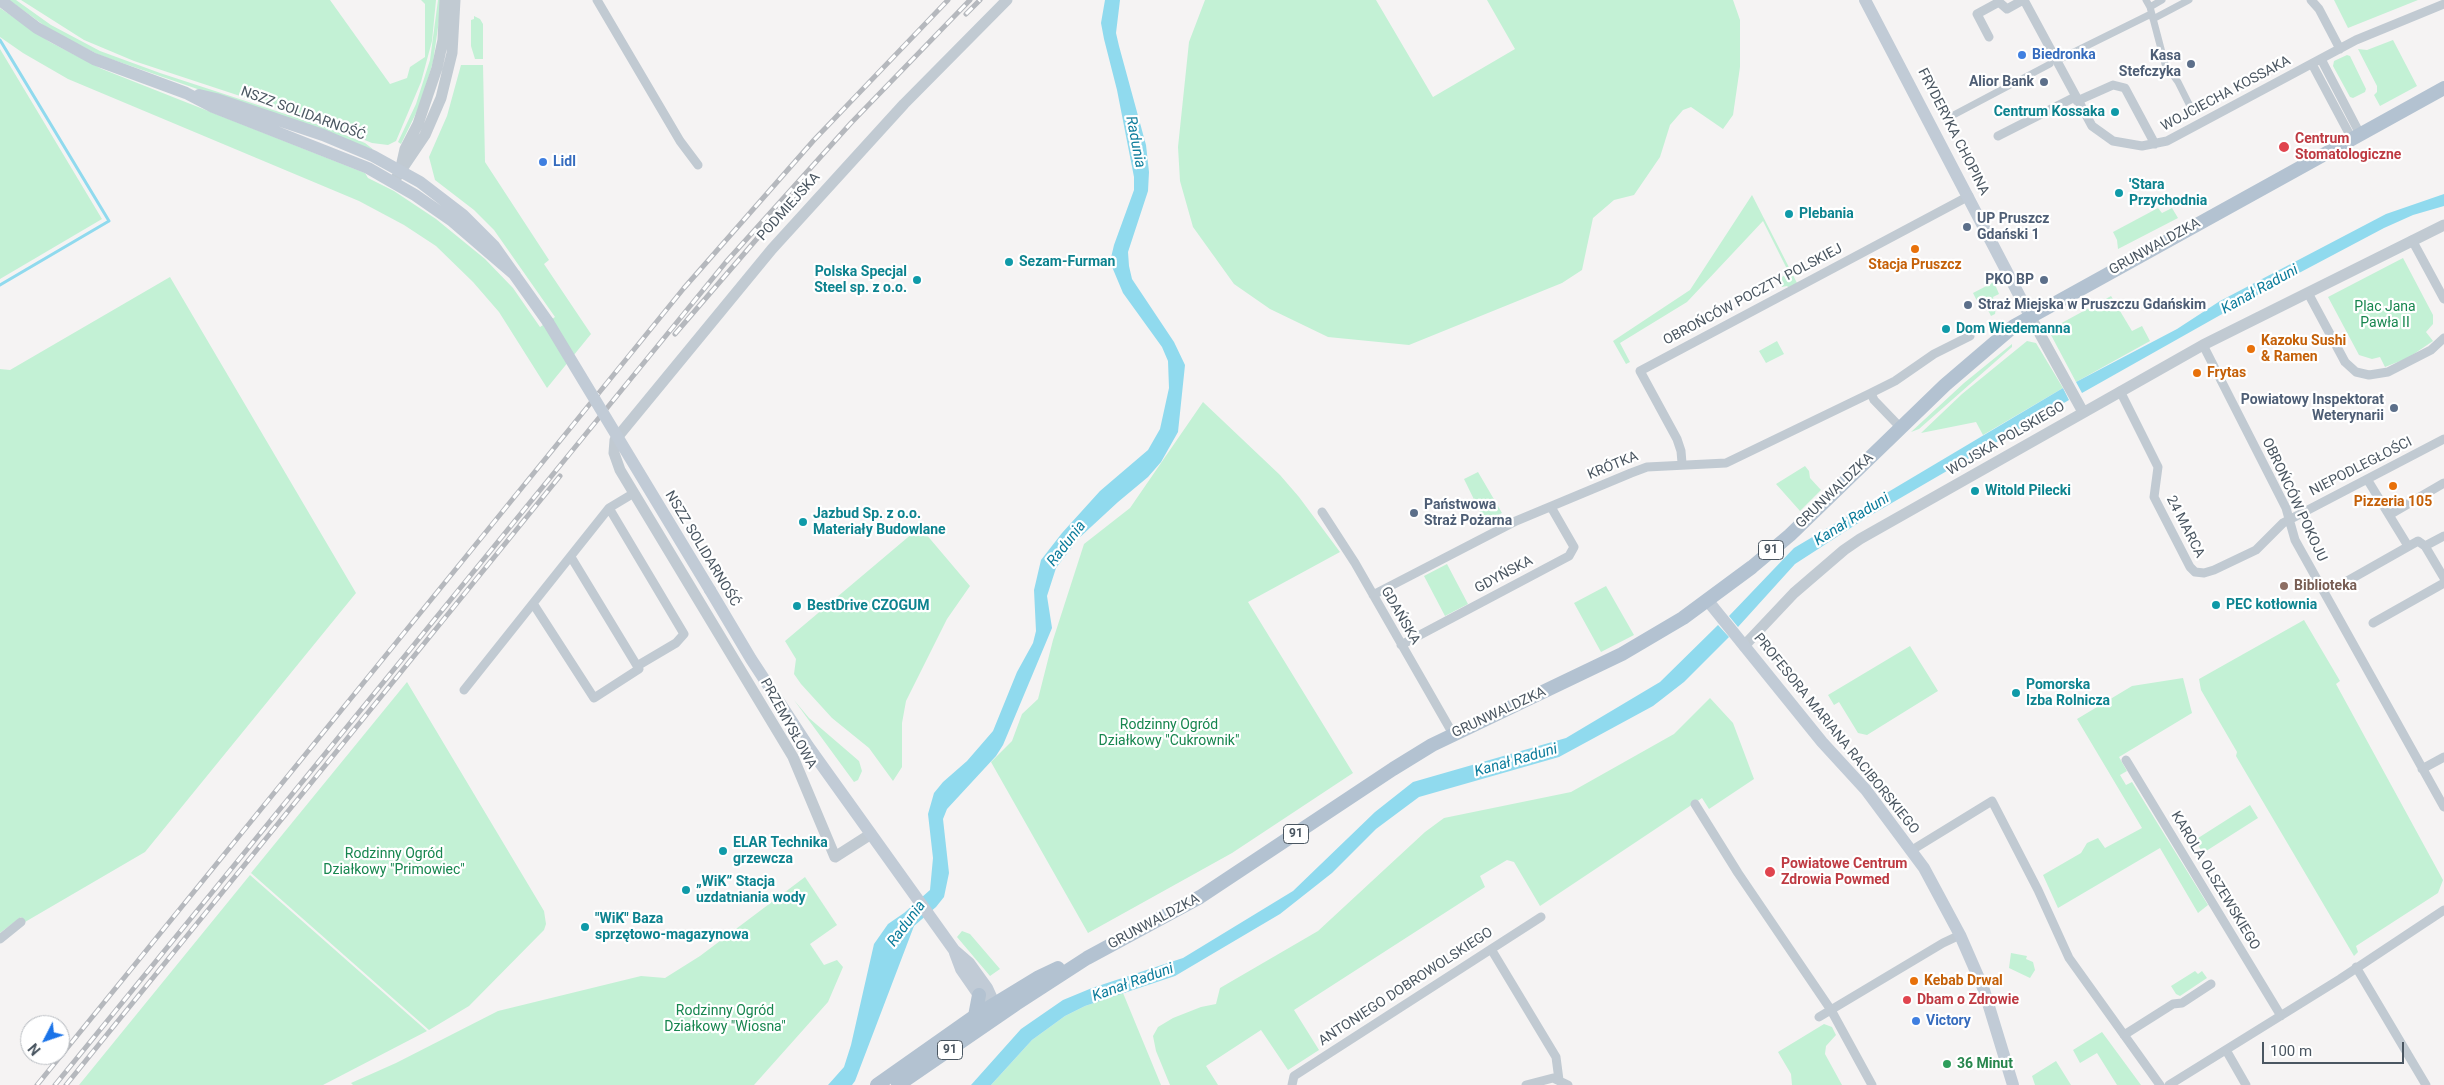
<!DOCTYPE html>
<meta charset="utf-8">
<style>
body{margin:0}
#map{position:relative;width:2444px;height:1085px;overflow:hidden;background:#f5f3f3;font-family:Roboto,sans-serif}
canvas{display:block}
.north{position:absolute;left:20px;top:1015px;width:50px;height:50px;box-sizing:border-box;background:#fff;border:1px solid #b7bbc0;border-radius:50%;rotate:229deg;font-size:14px;font-weight:700;line-height:20px;text-align:center;color:#4a5661}
.north::after{content:'';display:block;margin:auto;width:18px;height:22px;background:#1a73e8;clip-path:polygon(50% 0,100% 100%,50% 72%,0 100%)}
.scale{position:absolute;left:2262px;top:1042px;width:142px;height:22px;box-sizing:border-box;border:2px solid #4a5661;border-top:0;padding-left:6px;font-size:15px;line-height:18px;white-space:nowrap;color:#4a5661;-webkit-text-stroke:4px #fff;paint-order:stroke}
</style>
<div id="map">
<canvas width="2444" height="1085"></canvas>
<div class="north">N</div>
<div class="scale">100 m</div>
</div>
<script>
const ctx = document.querySelector('canvas').getContext('2d');
ctx.lineJoin = 'round';
function paint(path, color) { ctx.fillStyle = color; ctx.fill(path, 'evenodd'); }
const toPath = rows => new Path2D(rows.map(r => 'M' + r).join(''));
function stroke(path, color, width, dash) { ctx.strokeStyle = color; ctx.lineWidth = width; ctx.lineCap = dash ? 'butt' : 'round'; ctx.setLineDash(dash || []); ctx.stroke(path); }
function label(font, color, halo, rows, align = 'center') {
  ctx.font = font + ' Roboto,sans-serif'; ctx.lineWidth = 4.5; ctx.setLineDash([]); ctx.textBaseline = 'middle'; ctx.strokeStyle = halo; ctx.fillStyle = color; for (const [text, x, y, turn = 0] of rows) {
    ctx.save(); ctx.translate(x, y); ctx.rotate((+turn || 0) * Math.PI / 180); ctx.textAlign = isNaN(turn) ? turn : align; if (halo) ctx.strokeText(text, 0, 0); ctx.fillText(text, 0, 0); ctx.restore();
  }
}
paint(toPath([
 [9,0,16,0,51,25,100,51,160,73,325,127,365,143,374,150,99,55,49,29],
 [21,0,330,0,390,84,407,78,410,67,425,57,425,4,421,0,436,0,432,41,421,82,396,141,388,145,372,143,328,125,134,61,84,40],
 [438,0,442,0,433,62,420,105,401,144,398,142,416,104,430,60],
 [1205,0,1376,0,1433,97,1515,49,1487,0,1733,0,1740,20,1740,67,1733,115,1723,129,1691,107,1683,110,1670,125,1660,157,1634,195,1614,200,1593,218,1582,270,1562,283,1409,345,1328,337,1270,309,1234,284,1193,227,1180,181,1178,147,1189,42],
 [2334,0,2418,0,2348,28],
 [0,8,50,42,102,69,365,173,368,178,394,191,436,219,485,259,513,288,540,327,555,317,494,230,474,210,435,180,429,157,447,116,461,65,483,65,485,162,549,260,544,264,591,334,547,388,499,312,473,282,436,246,404,225,359,201,68,79,23,53,0,37],
 [474,16,480,19,483,24,483,59,475,59,471,46,471,20,474,19],
 [2393,40,2417,86,2380,106,2374,95,2377,92,2377,86,2358,49,2367,50],
 [0,49,102,219,0,279],
 [2347,55,2350,56,2366,89,2365,92,2353,98,2350,97,2333,66,2334,61],
 [1752,195,1797,283,1789,288,1787,286,1782,287,1778,279,1789,273,1763,221,1687,302,1620,343,1630,362,1626,364,1613,341,1690,290],
 [2158,208,2162,213,2172,208,2178,218,2118,249,2117,240,2113,232],
 [2403,258,2433,315,2433,324,2426,332,2433,341,2408,358,2385,367,2380,357,2372,359,2359,355,2328,297],
 [170,277,356,593,145,852,25,922,21,917,0,933,0,369,10,370],
 [1994,282,1999,294,1993,297,1996,307,1995,314,1991,316,1982,298,1977,301,1973,293],
 [2111,296,2132,331,2142,326,2150,341,2076,382,2051,335,2060,330,2058,325],
 [1777,341,1784,354,1766,363,1759,351],
 [2027,341,2036,343,2063,388,1983,435,1976,422,1921,433,1962,394],
 [2012,344,2012,347,1919,429,1911,432,1964,383],
 [1203,402,1280,475,1299,497,1340,552,1248,602,1353,773,1232,853,1088,933,991,762,1012,741,1022,714,1038,699,1053,640,1084,544,1130,508],
 [1805,466,1809,471,1810,478,1821,490,1800,511,1776,484],
 [1478,472,1502,513,1485,522,1464,479],
 [920,527,970,586,947,619,906,701,902,723,902,767,893,781,869,748,832,718,801,684,794,674,796,659,785,641],
 [1447,564,1468,604,1445,616,1424,576],
 [1606,586,1634,635,1601,652,1574,603],
 [2304,620,2340,681,2336,684,2443,880,2438,893,2356,946,2358,952,2354,956,2236,756,2237,752,2201,690,2199,679],
 [1910,646,1938,691,1867,735,1858,733,1839,702,1834,705,1828,695],
 [2183,678,2192,713,2119,757,2127,771,2120,775,2126,785,2132,782,2208,905,2198,913,2160,848,2058,908,2043,875,2081,853,2087,843,2098,838,2105,848,2142,828,2077,719,2132,686],
 [407,682,544,911,546,924,544,930,469,1006,429,1030,251,873],
 [1710,698,1733,723,1754,779,1709,809,1702,798,1540,906,1514,862,1507,860,1480,876,1485,887,1294,1010,1319,1050,1288,1070,1261,1030,1206,1066,1218,1085,1170,1085,1156,1051,1153,1036,1158,1027,1173,1018,1201,1007,1216,1004,1220,988,1318,931,1425,832,1444,818,1571,792,1674,734],
 [794,700,809,718,859,761,862,771,858,780,854,782],
 [2250,805,2258,818,2203,853,2195,840],
 [250,875,427,1031,323,1085,79,1085],
 [805,877,837,925,810,944,824,965,837,960,843,967,828,1002,754,1085,353,1085,351,1083,396,1063,498,1011,641,976,665,978,700,956],
 [962,931,970,934,1000,969,990,976,957,937],
 [2011,953,2027,956,2026,959,2033,962,2035,970,2030,978,2009,968],
 [2195,971,2198,974,2202,971,2207,978,2180,996,2176,994,2171,986],
 [1123,993,1161,1085,991,1085,1032,1040,1065,1016,1085,1006],
 [1824,1024,1832,1027,1836,1035,1826,1046,1825,1054,1842,1085,1792,1085,1791,1074,1778,1052],
 [2102,1032,2141,1085,2117,1085,2097,1053,2080,1063,2073,1050],
 [2056,1061,2071,1085,2035,1085,2032,1076]
]), '#c3f1d5');
paint(toPath([
 [1105,0,1120,0,1116,33,1119,46,1146,145,1149,172,1148,191,1128,252,1129,266,1132,279,1174,342,1185,365,1178,432,1161,462,1148,477,1118,502,1079,538,1056,568,1047,596,1052,628,1003,745,996,756,947,809,943,819,949,873,944,897,936,907,914,926,855,1081,852,1085,828,1085,844,1067,851,1045,874,944,888,924,904,913,930,890,933,858,928,814,934,793,943,782,967,761,993,731,1017,672,1033,643,1036,631,1034,590,1041,560,1062,533,1100,491,1148,450,1160,429,1169,388,1168,361,1162,347,1123,293,1110,262,1114,245,1134,190,1134,177,1117,90,1104,39,1101,23],
 [2444,194,2444,206,2413,215,2384,228,2231,309,2082,393,2076,382,2177,329,2220,301,2386,214],
 [2063,388,2069,400,1866,518,1795,564,1738,627,1729,616,1794,548],
 [1718,625,1729,637,1684,682,1653,706,1559,757,1419,797,1376,829,1332,873,1280,914,1175,976,1085,1006,1065,1016,1032,1040,991,1085,971,1085,1021,1029,1063,1000,1092,988,1183,958,1293,891,1375,812,1413,782,1566,738,1660,682]
]), '#90daee');
stroke(toPath([
 [0,40,109,221,0,285]
]), '#90daee', 3);
stroke(toPath([
 [2146,0,2150,7,2165,64,2178,82,2193,112],
 [2150,7,2162,0],
 [2153,19,2189,0],
 [2062,58,2151,14],
 [1946,119,2050,64]
]), '#c1cad2', 7);
stroke(toPath([
 [597,0,680,141,698,165],
 [2024,0,2092,126,2113,141,2142,146,2167,141,2356,40,2444,4],
 [2311,0,2319,9,2340,49],
 [1989,37,1977,14,1999,2,2007,9,2023,0],
 [2321,59,2360,134],
 [2312,64,2352,139],
 [2077,101,2113,85,2125,88,2155,144],
 [1998,136,2075,97],
 [2412,240,2444,299],
 [2308,293,2345,362,2356,372,2369,375,2388,372,2431,350,2444,338],
 [2203,345,2286,508,2295,540,2444,807],
 [2120,391,2158,467,2154,497,2190,567,2195,572,2204,573,2214,570,2256,550,2283,523,2444,439],
 [1871,393,1895,381,1934,354,1970,336],
 [1682,463,1681,451,1677,439,1640,371,1969,196],
 [2367,479,2408,546],
 [609,508,684,634,676,643,637,666],
 [1322,512,1355,563,1453,734],
 [2389,515,2444,483],
 [2425,546,2444,536],
 [2342,584,2418,541,2425,546,2444,578],
 [1373,595,1516,521,1631,473,1647,467,1726,463,1871,393,1874,400,1900,427],
 [534,605,594,698,639,669,571,557],
 [2373,623,2444,583],
 [1401,645,1569,556,1574,547,1551,507],
 [464,690,609,508,634,493],
 [2126,760,2281,1016],
 [2422,769,2444,757],
 [1695,804,1738,873,1831,1010,1872,1085],
 [1912,850,1992,801,2038,890,2069,958,2160,1085],
 [0,939,21,922],
 [1491,949,1556,1057,1559,1080],
 [2356,967,2426,1085],
 [1819,1017,1943,943,1960,935],
 [2124,1035,2173,1004,2182,1003,2211,984],
 [2226,1050,2246,1085],
 [1292,1085,1294,1076,1541,917],
 [1526,1085,1553,1078,1568,1085],
 [2169,1085,2340,979,2444,910]
]), '#c1cad2', 9);
stroke(toPath([
 [401,167,405,149,418,124,437,68,443,40,445,0],
 [396,178,425,135,441,98,452,53,455,0],
 [2030,316,2083,412],
 [1744,646,1794,593,1844,550,1860,539,2203,345,2444,225],
 [871,834,835,857,793,757,620,470,614,453,615,440,772,249,904,104,1007,0]
]), '#c1cad2', 11);
stroke(toPath([
 [0,0,37,28,94,59,186,93,213,107,368,168,415,195,451,220,515,275],
 [1865,0,2030,316],
 [199,95,216,99,323,135,373,156,420,182,463,215,494,246,548,322],
 [710,590,751,659,808,746,954,950,969,963,987,988,998,1012],
 [1708,601,1822,742,1866,790,1924,868,1960,935,1984,990,2013,1085],
 [955,953,961,969,979,995,988,1001]
]), '#c1cbd6', 12);
stroke(toPath([
 [975,1016,979,995],
 [877,1085,975,1016,1039,977,1058,968],
 [898,1085,1016,1004,1087,958,1200,897,1393,769,1432,745,1622,654,1683,618,1752,567,1790,535,1945,385,2014,326,2444,88]
]), '#b3c2d1', 14);
const rail = toPath([
 [966,14,980,0],
 [675,334,804,184],
 [37,1085,684,288,814,140,948,0],
 [55,1085,726,262,851,123,970,0],
 [66,1085,560,476]
]);
stroke(rail, '#b5b8bd', 5);
stroke(rail, '#fff', 3, [9]);
stroke(toPath([
 [548,322,710,590]
]), '#c1cbd6', 12);
for (const [x, y, r, color] of [
 [2022,55,5,"#3f7fe0"],
 [2191,64,5,"#5c6f8a"],
 [2044,82,5,"#5c6f8a"],
 [2115,112,5,"#0f9aa8"],
 [2284,147,6,"#e0444e"],
 [543,162,5,"#3f7fe0"],
 [2119,193,5,"#0f9aa8"],
 [1789,214,5,"#0f9aa8"],
 [1967,227,5,"#5c6f8a"],
 [1915,249,5,"#e8710a"],
 [1009,262,5,"#0f9aa8"],
 [917,280,5,"#0f9aa8"],
 [2044,280,5,"#5c6f8a"],
 [1968,305,5,"#5c6f8a"],
 [1946,329,5,"#0f9aa8"],
 [2251,349,5,"#e8710a"],
 [2197,373,5,"#e8710a"],
 [2394,408,5,"#5c6f8a"],
 [2393,486,5,"#e8710a"],
 [1975,491,5,"#0f9aa8"],
 [1414,513,5,"#5c6f8a"],
 [803,522,5,"#0f9aa8"],
 [2284,586,5,"#8d6e63"],
 [2216,605,5,"#0f9aa8"],
 [797,606,5,"#0f9aa8"],
 [2016,693,5,"#0f9aa8"],
 [723,851,5,"#0f9aa8"],
 [1770,872,6,"#e0444e"],
 [686,890,5,"#0f9aa8"],
 [585,927,5,"#0f9aa8"],
 [1914,981,5,"#e8710a"],
 [1907,1000,5,"#e0444e"],
 [1916,1021,5,"#3f7fe0"],
 [1947,1064,5,"#2e9e5b"]
]) { const dot = new Path2D(); dot.arc(x, y, r, 0, 2 * Math.PI); ctx.fillStyle = color; ctx.fill(dot); stroke(dot, '#fff', 2); }
for (const [x, y, w] of [
 [1771,550,25],
 [1296,834,25],
 [950,1050,25]
]) { const box = new Path2D(); box.roundRect(x - w / 2, y - 9.5, w, 19, 4); ctx.fillStyle = '#fff'; ctx.fill(box); stroke(box, '#4a5661', 1); }
label('bold 12px', '#4a5661', null, [
 ["91",1771,550],
 ["91",1296,834],
 ["91",950,1050]
]);
label('bold 14px', '#366cbe', '#fff', [
 ["Biedronka",2032,55],
 ["Lidl",553,162],
 ["Victory",1926,1021]
], 'left');
label('bold 14px', '#4e5e75', '#fff', [
 ["Kasa",2181,56],
 ["Stefczyka",2181,72],
 ["Alior Bank",2034,82],
 ["UP Pruszcz",1977,219,"left"],
 ["Gdański 1",1977,235,"left"],
 ["PKO BP",2034,280],
 ["Straż Miejska w Pruszczu Gdańskim",1978,305,"left"],
 ["Powiatowy Inspektorat",2384,400],
 ["Weterynarii",2384,416],
 ["Państwowa",1424,505,"left"],
 ["Straż Pożarna",1424,521,"left"]
], 'right');
label('14px', '#4a5661', '#fff', [
 ["WOJCIECHA KOSSAKA",2226,94,-28],
 ["NSZZ SOLIDARNOŚĆ",303,114,20],
 ["FRYDERYKA CHOPINA",1953,132,63],
 ["PODMIEJSKA",789,207,-48],
 ["GRUNWALDZKA",2155,247,-29],
 ["OBROŃCÓW POCZTY POLSKIEJ",1753,295,-28],
 ["WOJSKA POLSKIEGO",2006,439,-30],
 ["KRÓTKA",1613,466,-22],
 ["NIEPODLEGŁOŚCI",2361,467,-27],
 ["GRUNWALDZKA",1835,491,-44],
 ["OBROŃCÓW POKOJU",2294,500,65],
 ["24 MARCA",2185,527,63],
 ["NSZZ SOLIDARNOŚĆ",702,549,59],
 ["GDYŃSKA",1504,575,-28],
 ["GDAŃSKA",1400,616,60],
 ["GRUNWALDZKA",1499,713,-25],
 ["PRZEMYSŁOWA",788,724,61],
 ["PROFESORA MARIANA RACIBORSKIEGO",1836,734,51],
 ["KAROLA OLSZEWSKIEGO",2215,881,59],
 ["GRUNWALDZKA",1154,922,-28],
 ["ANTONIEGO DOBROWOLSKIEGO",1406,987,-33]
]);
label('bold 14px', '#0d838f', '#fff', [
 ["Centrum Kossaka",2105,112,"right"],
 ["'Stara",2129,185],
 ["Przychodnia",2129,201],
 ["Plebania",1799,214],
 ["Sezam-Furman",1019,262],
 ["Polska Specjal",907,272,"right"],
 ["Steel sp. z o.o.",907,288,"right"],
 ["Dom Wiedemanna",1956,329],
 ["Witold Pilecki",1985,491],
 ["Jazbud Sp. z o.o.",813,514],
 ["Materiały Budowlane",813,530],
 ["PEC kotłownia",2226,605],
 ["BestDrive CZOGUM",807,606],
 ["Pomorska",2026,685],
 ["Izba Rolnicza",2026,701],
 ["ELAR Technika",733,843],
 ["grzewcza",733,859],
 ["„WiK” Stacja",696,882],
 ["uzdatniania wody",696,898],
 ["\"WiK\" Baza",595,919],
 ["sprzętowo-magazynowa",595,935]
], 'left');
label('bold 14px', '#be3a42', '#fff', [
 ["Centrum",2295,139],
 ["Stomatologiczne",2295,155],
 ["Powiatowe Centrum",1781,864],
 ["Zdrowia Powmed",1781,880],
 ["Dbam o Zdrowie",1917,1000]
], 'left');
label('bold 14px', '#c56008', '#fff', [
 ["Stacja Pruszcz",1915,265,"center"],
 ["Kazoku Sushi",2261,341],
 ["& Ramen",2261,357],
 ["Frytas",2207,373],
 ["Pizzeria 105",2393,502,"center"],
 ["Kebab Drwal",1924,981]
], 'left');
label('14px', '#17864f', '#fff', [
 ["Plac Jana",2385,307],
 ["Pawła II",2385,323],
 ["Rodzinny Ogród",1169,725],
 ["Działkowy \"Cukrownik\"",1169,741],
 ["Rodzinny Ogród",394,854],
 ["Działkowy \"Primowiec\"",394,870],
 ["Rodzinny Ogród",725,1011],
 ["Działkowy \"Wiosna\"",725,1027]
]);
label('bold 14px', '#785e54', '#fff', [
 ["Biblioteka",2294,586]
], 'left');
label('bold 14px', '#27864d', '#fff', [
 ["36 Minut",1957,1064]
], 'left');
label('italic 15px', '#0c7c9b', '#fff', [
 ["Radunia",1135,142,79],
 ["Kanał Raduni",2260,290,-29],
 ["Kanał Raduni",1852,520,-32],
 ["Radunia",1067,544,-52],
 ["Kanał Raduni",1516,761,-16],
 ["Radunia",907,924,-53],
 ["Kanał Raduni",1133,983,-20]
]);
</script>
